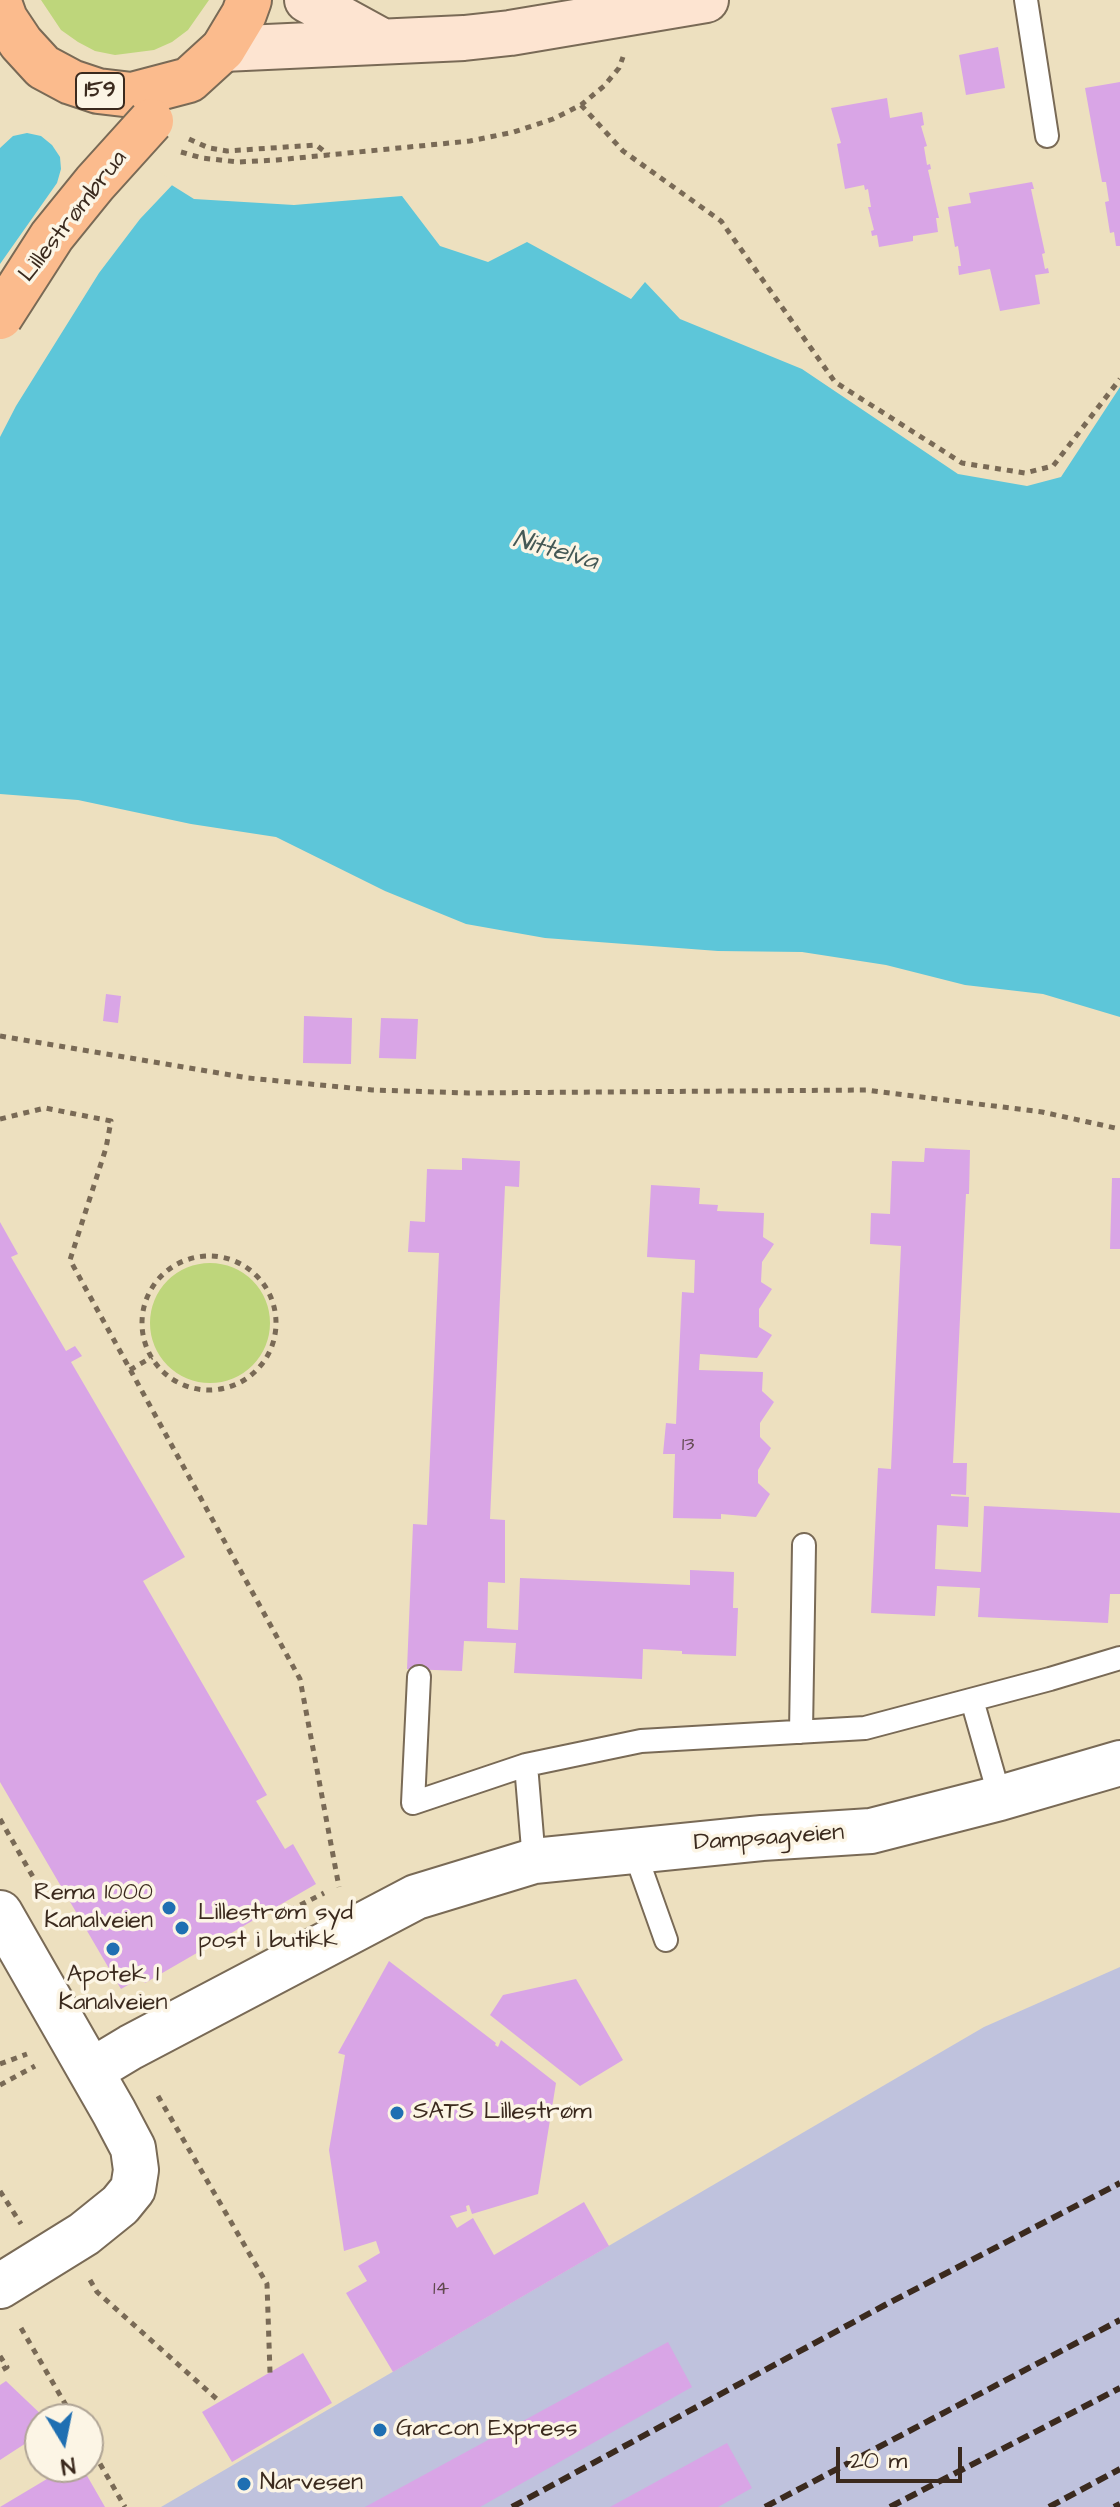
<!DOCTYPE html>
<meta charset="utf-8">
<style>
body{margin:0}
#map{position:relative;width:1120px;height:2507px;overflow:hidden;background:#ede0bf;font-family:"Architects Daughter",sans-serif}
canvas{display:block}
.north{position:absolute;left:24px;top:2403px;width:80px;height:80px;box-sizing:border-box;background:#fcf5e5;border:2px solid #afa495;border-radius:50%;rotate:170deg;font-size:22px;font-weight:700;line-height:32px;text-align:center;color:#3b2a1e}
.north::after{content:'';display:block;margin:auto;width:28px;height:36px;background:#1f6fb2;clip-path:polygon(50% 0,100% 100%,50% 72%,0 100%)}
.scale{position:absolute;left:836px;top:2447px;width:126px;height:36px;box-sizing:border-box;border:4px solid #3b2a1e;border-top:0;padding-left:10px;font-size:24px;line-height:28px;white-space:nowrap;color:#3b2a1e;-webkit-text-stroke:6px #fcf5e5;paint-order:stroke}
</style>
<div id="map">
<canvas width="1120" height="2507"></canvas>
<div class="north">N</div>
<div class="scale">20 m</div>
</div>
<script>
const ctx = document.querySelector('canvas').getContext('2d');
ctx.lineJoin = 'round';
function paint(path, color) { ctx.fillStyle = color; ctx.fill(path, 'evenodd'); }
const toPath = rows => new Path2D(rows.map(r => 'M' + r).join(''));
function stroke(path, color, width, dash) { ctx.strokeStyle = color; ctx.lineWidth = width; ctx.lineCap = dash ? 'butt' : 'round'; ctx.setLineDash(dash || []); ctx.stroke(path); }
function label(font, color, halo, rows, align = 'center') {
  ctx.font = font + ' "Architects Daughter",sans-serif'; ctx.lineWidth = 7; ctx.setLineDash([]); ctx.textBaseline = 'middle'; ctx.strokeStyle = halo; ctx.fillStyle = color; for (const [text, x, y, turn = 0] of rows) {
    ctx.save(); ctx.translate(x, y); ctx.rotate((+turn || 0) * Math.PI / 180); ctx.textAlign = isNaN(turn) ? turn : align; if (halo) ctx.strokeText(text, 0, 0); ctx.fillText(text, 0, 0); ctx.restore();
  }
}
paint(toPath([
 [1120,1967,1120,2507,161,2507,984,2027]
]), '#bfc2dd');
paint(toPath([
 [41,0,209,0,188,30,172,42,154,50,115,55,95,51,78,42,61,30],
 '150 1323a60 60 0 1 1 120 0a60 60 0 1 1-120 0Z'
]), '#bed67b');
paint(toPath([
 [0,108,74,147,154,174,194,199,294,205,402,196,440,246,488,262,527,242,631,299,645,282,680,319,802,369,958,474,1027,486,1061,477,1120,387,1120,1017,1043,994,965,985,886,965,802,952,718,951,545,938,466,924,385,891,276,837,191,824,78,800,0,794]
]), '#5dc6d9');
paint(toPath([
 [0,104,75,143,156,170,175,182,140,219,99,273,16,406,0,437,0,264,57,183,61,169,60,157,52,145,41,136,27,133,13,136,0,148]
]), '#ede0bf');
paint(toPath([
 [998,47,1005,88,966,95,959,55],
 [1120,82,1120,246,1116,246,1114,232,1110,233,1105,202,1109,201,1106,182,1102,182,1085,88],
 [887,98,890,118,922,112,924,125,921,126,927,146,924,147,927,165,930,164,931,169,928,170,939,218,936,218,938,232,913,236,913,241,879,247,877,235,872,236,871,231,874,230,868,207,871,207,868,189,865,190,864,185,845,189,837,144,841,143,831,108],
 [1032,182,1034,189,1031,189,1045,253,1042,254,1045,269,1048,268,1049,273,1035,275,1040,304,1000,311,990,269,959,275,958,266,961,266,958,246,955,247,948,207,971,203,969,193],
 [106,994,121,996,118,1023,103,1021],
 [304,1016,352,1018,351,1064,303,1063],
 [381,1018,418,1019,416,1059,379,1058],
 [925,1148,970,1150,969,1194,966,1194,953,1463,967,1463,966,1495,951,1494,951,1496,969,1497,968,1527,937,1525,935,1569,981,1572,984,1506,1120,1513,1120,1594,1110,1594,1108,1623,978,1617,980,1588,937,1586,935,1616,871,1613,878,1468,891,1469,901,1246,870,1244,871,1213,890,1214,892,1161,924,1162],
 [462,1158,520,1161,519,1187,505,1186,490,1519,505,1520,505,1583,488,1582,487,1628,518,1630,520,1578,690,1585,690,1570,734,1572,733,1608,738,1608,736,1656,682,1654,682,1651,643,1649,642,1679,514,1673,516,1643,464,1641,462,1671,407,1669,413,1524,427,1525,439,1253,408,1252,410,1221,425,1222,427,1169,462,1170],
 [1112,1178,1120,1178,1120,1249,1110,1249],
 [651,1185,700,1188,699,1204,718,1205,717,1211,764,1213,763,1237,774,1244,762,1262,761,1282,772,1289,759,1309,759,1327,772,1335,757,1358,700,1354,699,1370,763,1372,762,1391,774,1402,760,1423,760,1437,771,1448,758,1470,758,1483,770,1494,756,1517,721,1514,721,1519,673,1518,675,1454,663,1454,666,1423,676,1424,682,1292,694,1293,695,1260,647,1257],
 [0,1222,18,1254,11,1257,66,1351,75,1346,82,1356,71,1362,185,1557,143,1581,267,1795,256,1801,285,1849,293,1844,316,1884,145,1983,142,1977,121,1989,0,1782],
 [389,1961,496,2043,495,2045,498,2047,501,2040,556,2083,538,2194,472,2214,469,2205,466,2206,467,2211,450,2216,457,2228,473,2218,494,2255,584,2202,609,2246,393,2372,346,2293,367,2281,358,2266,380,2253,376,2241,344,2251,329,2150,345,2055,338,2053],
 [576,1979,623,2060,580,2086,490,2015,503,1995],
 [668,2342,692,2387,480,2507,365,2507],
 [303,2353,332,2403,232,2462,202,2412],
 [6,2381,46,2419,40,2419,40,2434,0,2460,0,2385],
 [727,2443,752,2488,718,2507,610,2507],
 [67,2467,82,2467,105,2507,0,2507]
]), '#d9a5e6');
const service = toPath([
 [1026,0,1047,136],
 [419,1677,413,1803,526,1765,641,1741,865,1728,1050,1679,1120,1658],
 [972,1700,1000,1798],
 [801,1732,804,1545],
 [526,1765,534,1861],
 [634,1850,666,1940]
]);
const minor = toPath([
 [0,1913,114,2112,133,2148,136,2170,133,2189,120,2205,84,2234,0,2286],
 [91,2071,131,2047,416,1897,534,1861,762,1838,871,1831,1000,1798,1120,1763]
]);
const secondary = toPath([
 [307,0,382,41],
 [223,49,464,38,510,33,706,0]
]);
const trunk = toPath([
 [0,5,5,19,21,43,43,67,71,82,98,91,132,95,189,80,223,49,244,14,249,0]
]);
stroke(service, '#796a56', 26);
stroke(minor, '#796a56', 48);
stroke(secondary, '#796a56', 48);
stroke(trunk, '#796a56', 48);
stroke(toPath([
 [581,105,623,151,721,221,835,382,962,463,1025,473,1053,466,1120,379],
 [189,139,209,148,227,151,316,145,329,155],
 [181,152,202,158,238,162,277,160,470,141,514,132,553,119,581,105,604,86,619,68,623,57],
 [0,1036,248,1078,372,1090,468,1093,866,1090,1042,1112,1120,1129],
 [0,1119,45,1108,111,1121,106,1148,70,1260,300,1679,339,1887],
 '142 1323a67 67 0 1 1 134 0a67 67 0 1 1-134 0Z',
 [130,1370,152,1357],
 [0,1819,41,1891],
 [279,1916,324,1893],
 [0,2064,27,2054],
 [0,2085,35,2066],
 [158,2096,267,2284,270,2373],
 [0,2191,21,2224],
 [90,2280,97,2292,220,2402],
 [21,2328,74,2419],
 [0,2356,7,2367,0,2371],
 [88,2443,125,2507]
]), '#796a56', 5, [6, 6]);
stroke(service, '#fff', 22);
stroke(minor, '#fff', 44);
stroke(secondary, '#fde4d1', 44);
stroke(trunk, '#fbbb8d', 44);
stroke(toPath([
 [512,2507,885,2305,1120,2183],
 [765,2507,1120,2320],
 [890,2507,1120,2388],
 [1049,2507,1120,2469],
 [1114,2507,1120,2504]
]), '#3b2a1e', 6, [12, 6]);
const trunkBridge = toPath([
 [0,317,52,236,95,183,151,121]
]);
stroke(trunkBridge, '#796a56', 48, []);
stroke(trunkBridge, '#fbbb8d', 44);
for (const [x, y, r, color] of [
 [169,1908,8,"#1f6fb2"],
 [182,1928,8,"#1f6fb2"],
 [113,1949,8,"#1f6fb2"],
 [397,2113,8,"#1f6fb2"],
 [380,2430,8,"#1f6fb2"],
 [244,2484,8,"#1f6fb2"]
]) { const dot = new Path2D(); dot.arc(x, y, r, 0, 2 * Math.PI); ctx.fillStyle = color; ctx.fill(dot); stroke(dot, '#fcf5e5', 3); }
label('20px', '#624950', null, [
 ["13",688,1446],
 ["14",441,2290]
]);
for (const [x, y, w] of [
 [100,91,48]
]) { const box = new Path2D(); box.roundRect(x - w / 2, y - 18, w, 36, 6); ctx.fillStyle = '#fcf5e5'; ctx.fill(box); stroke(box, '#3b2a1e', 2); }
label('bold 22px', '#3b2a1e', null, [
 ["159",100,91]
]);
label('24px', '#3b2a1e', '#fcf5e5', [
 ["Lillestrømbrua",74,217,-52],
 ["Dampsagveien",769,1839,-4]
]);
label('24px', '#3b2a1e', '#fcf5e5', [
 ["Rema 1000",153,1894,"right"],
 ["Kanalveien",153,1922,"right"],
 ["Lillestrøm syd",198,1914],
 ["post i butikk",198,1942],
 ["Apotek 1",113,1976,"center"],
 ["Kanalveien",113,2004,"center"],
 ["SATS Lillestrøm",413,2113],
 ["Garcon Express",396,2430],
 ["Narvesen",260,2484]
], 'left');
label('italic 26px', '#455956', '#fcf5e5', [
 ["Nittelva",555,552,16]
]);
</script>
